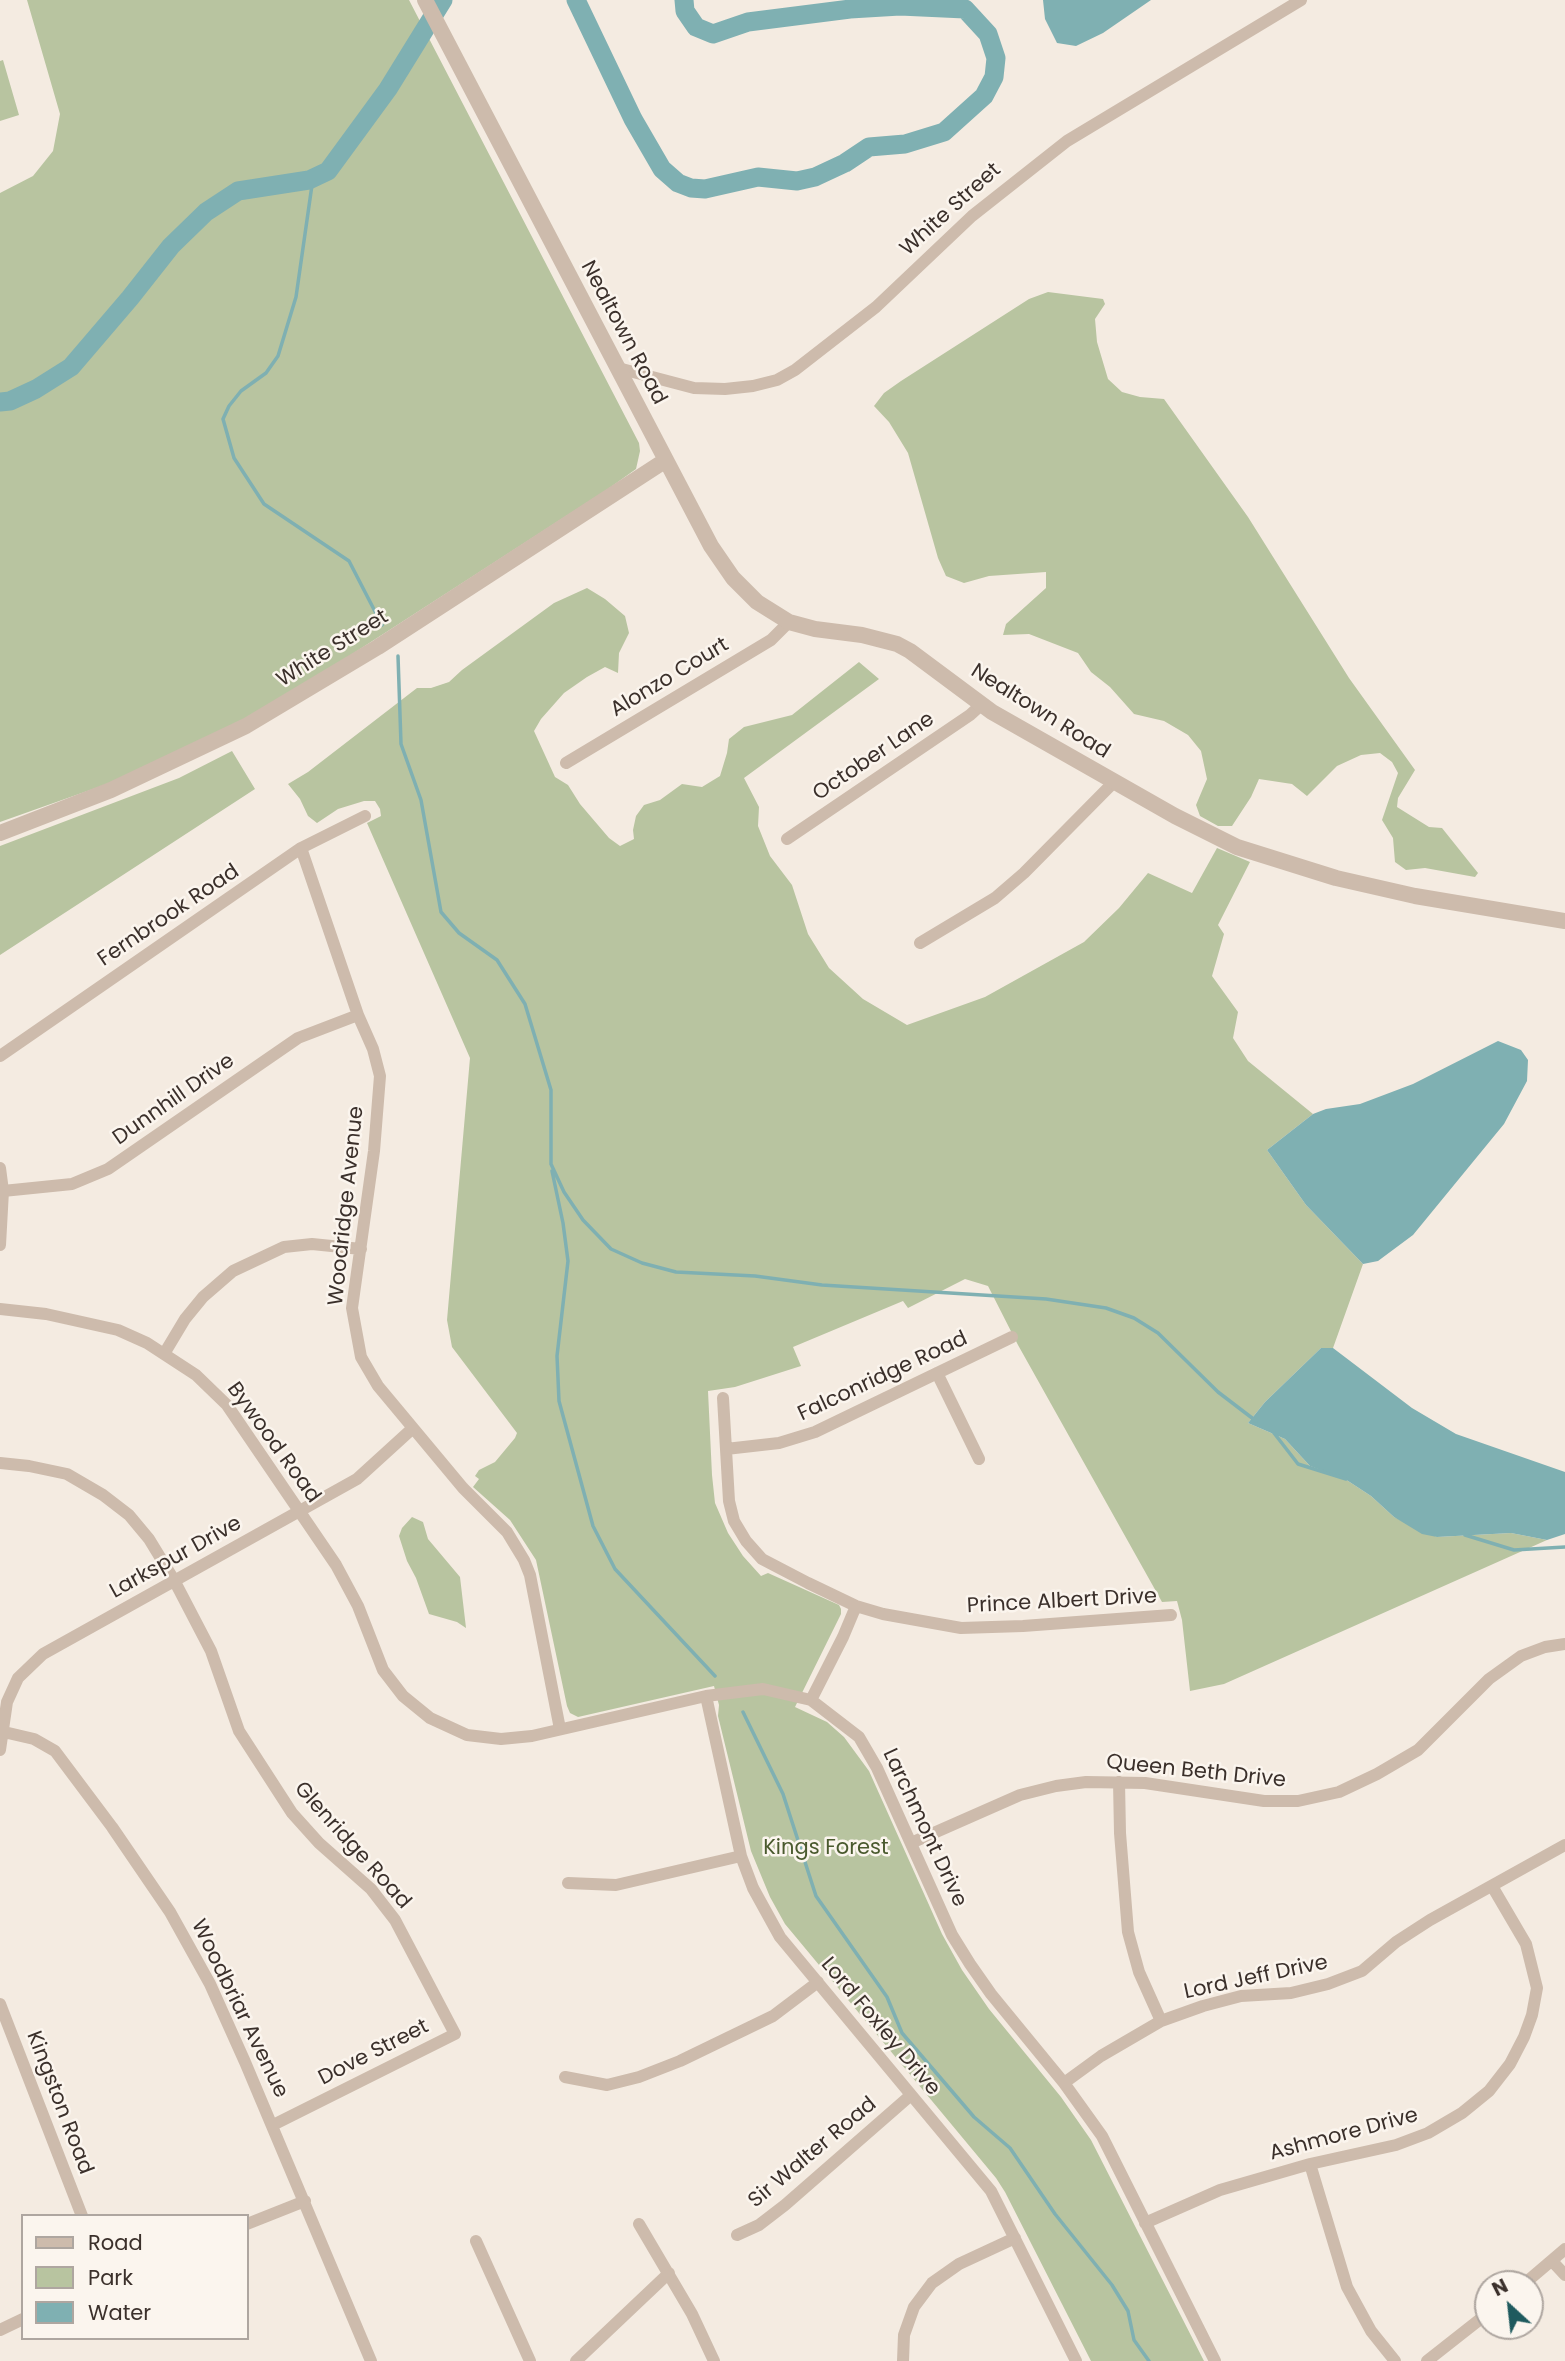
<!DOCTYPE html>
<style>
body{margin:0}
#map{position:relative;width:1565px;height:2361px;overflow:hidden;background:#f4ebe1;font-family:Poppins,sans-serif}
canvas{display:block}
.legend{position:absolute;left:21px;top:2214px;width:228px;height:126px;box-sizing:border-box;background:#fbf5ee;border:2px solid #aea6a0;margin:0;padding:9px 12px;list-style:none;font-size:21px;color:#3b302b}
.legend li{display:flex;align-items:center;gap:14px;height:35px}
.legend b{width:35px;border:2px solid #aea6a0}
.north{position:absolute;left:1474px;top:2270px;width:70px;height:70px;box-sizing:border-box;background:#fbf5ee;border:2px solid #aea6a0;border-radius:50%;rotate:333deg;font-size:19px;font-weight:700;line-height:28px;text-align:center;color:#3b302b}
.north::after{content:'';display:block;margin:auto;width:24px;height:32px;background:#1f5a5e;clip-path:polygon(50% 0,100% 100%,50% 72%,0 100%)}
</style>
<div id="map">
<canvas width="1565" height="2361"></canvas>
<ul class="legend">
<li><b style="height:9px;background:#cdbbac"></b>Road</li>
<li><b style="height:19px;background:#b8c4a0"></b>Park</li>
<li><b style="height:19px;background:#7fb0b2"></b>Water</li>
</ul>
<div class="north">N</div>
</div>
<script>
const ctx = document.querySelector('canvas').getContext('2d');
ctx.lineJoin = 'round';
function paint(path, color) { ctx.fillStyle = color; ctx.fill(path, 'evenodd'); }
const toPath = rows => new Path2D(rows.map(r => 'M' + r).join(''));
function stroke(path, color, width, dash) { ctx.strokeStyle = color; ctx.lineWidth = width; ctx.lineCap = dash ? 'butt' : 'round'; ctx.setLineDash(dash || []); ctx.stroke(path); }
function label(font, color, halo, rows, align = 'center') {
  ctx.font = font + ' Poppins,sans-serif'; ctx.lineWidth = 5; ctx.setLineDash([]); ctx.textBaseline = 'middle'; ctx.strokeStyle = halo; ctx.fillStyle = color; for (const [text, x, y, turn = 0] of rows) {
    ctx.save(); ctx.translate(x, y); ctx.rotate((+turn || 0) * Math.PI / 180); ctx.textAlign = isNaN(turn) ? turn : align; if (halo) ctx.strokeText(text, 0, 0); ctx.fillText(text, 0, 0); ctx.restore();
  }
}
paint(toPath([
 [27,0,409,0,639,443,640,451,636,469,608,489,264,711,127,777,0,822,0,193,33,176,53,151,60,114],
 [3,60,19,115,0,121,0,61],
 [1048,292,1103,299,1105,304,1095,319,1097,342,1108,379,1122,392,1140,397,1164,399,1248,517,1349,678,1415,770,1398,798,1397,807,1429,827,1442,828,1478,873,1475,877,1425,868,1406,870,1395,862,1393,838,1382,820,1398,773,1392,762,1380,753,1361,755,1337,766,1307,796,1292,784,1259,779,1251,797,1232,826,1218,826,1200,816,1196,805,1207,779,1201,751,1188,735,1164,721,1134,714,1110,687,1091,672,1078,653,1029,634,1003,635,1006,624,1046,588,1046,572,989,576,964,583,946,576,938,558,908,453,889,422,874,406,884,393,901,381,1029,299],
 [587,588,605,599,625,616,629,633,619,653,618,673,605,667,587,677,564,693,541,719,534,731,555,777,568,785,580,804,609,838,620,846,634,839,633,830,636,816,644,805,660,800,682,784,702,787,720,776,727,753,729,739,744,727,792,715,859,662,879,679,744,778,759,807,758,826,770,856,792,885,808,934,829,968,863,999,907,1025,985,997,1084,942,1119,908,1148,873,1192,893,1217,848,1250,862,1218,925,1224,934,1212,976,1238,1012,1233,1038,1248,1061,1313,1114,1267,1150,1306,1205,1363,1264,1333,1348,1321,1348,1265,1402,1248,1423,1285,1439,1310,1466,1345,1479,1371,1496,1394,1517,1437,1537,1511,1533,1547,1540,1224,1684,1190,1691,1182,1620,1177,1601,1162,1602,1018,1345,988,1286,965,1279,908,1308,903,1301,793,1347,801,1366,735,1387,708,1391,712,1475,715,1503,728,1533,743,1556,761,1576,768,1573,839,1605,841,1609,841,1614,795,1707,827,1722,844,1737,869,1771,942,1934,962,1970,989,2009,1061,2097,1091,2140,1204,2361,1091,2361,1005,2192,996,2178,785,1924,770,1897,751,1851,718,1716,719,1705,714,1686,578,1717,570,1713,567,1706,536,1560,510,1520,473,1487,479,1479,475,1476,479,1470,495,1462,515,1438,517,1433,452,1347,447,1320,470,1058,367,823,381,816,380,809,375,801,364,801,338,809,317,823,308,816,300,799,288,784,308,772,417,688,431,688,449,682,462,670,554,603],
 [232,751,255,789,0,955,0,846,179,778],
 [412,1517,423,1522,428,1539,460,1577,466,1628,457,1622,429,1614,416,1578,407,1561,399,1536,402,1528]
]), '#b8c4a0');
paint(toPath([
 [1043,0,1151,0,1103,33,1076,46,1057,43,1045,19],
 [1498,1041,1521,1050,1528,1060,1527,1081,1504,1124,1413,1235,1378,1261,1363,1264,1306,1205,1267,1150,1313,1114,1326,1109,1360,1104,1413,1084],
 [1321,1348,1333,1348,1412,1408,1456,1434,1565,1472,1565,1534,1547,1540,1511,1533,1437,1537,1422,1534,1394,1517,1371,1496,1345,1479,1310,1466,1285,1439,1248,1423,1265,1402]
]), '#7fb0b2');
stroke(toPath([
 [313,178,296,297,278,356,266,373,241,391,229,406,223,419,234,458,264,504,349,561,382,625],
 [398,656,401,744,421,800,441,912,459,933,497,960,525,1004,551,1090,551,1163],
 [551,1164,564,1192,583,1220,611,1249,642,1263,676,1272,755,1276,822,1285,1046,1299,1106,1308,1134,1318,1158,1333,1218,1392,1256,1421],
 [552,1171,563,1223,568,1261,557,1356,559,1401,593,1526,615,1569,715,1676],
 [1274,1433,1298,1464,1346,1479],
 [1465,1535,1514,1550,1565,1547],
 [743,1712,783,1794,816,1896,887,1997,902,2033,974,2117,1010,2148,1055,2214,1112,2285,1128,2311,1134,2340,1149,2361]
]), '#7fb0b2', 3.5);
stroke(toPath([
 [576,0,633,119,662,169,678,183,691,188,705,189,758,177,797,181,815,177,845,163,869,147,905,144,944,132,984,96,994,77,996,58,988,34,965,9,900,6,850,9,748,22,713,34,696,27,685,11,684,0],
 [0,402,10,401,36,389,71,367,130,298,171,246,206,212,238,191,309,180,328,171,388,89,443,0]
]), '#7fb0b2', 19);
stroke(toPath([
 [618,368,694,388,725,389,753,386,777,380,795,370,876,307,972,216,1067,141,1301,0],
 [566,763,771,640,789,622],
 [787,839,970,715,981,705],
 [301,848,358,1015,373,1049,380,1076,374,1151,352,1308,361,1357,378,1386,463,1488,507,1532,524,1560,530,1575,560,1729],
 [920,943,995,898,1024,873,1114,782],
 [0,1056,301,848,365,816],
 [0,1168,3,1191,0,1245],
 [3,1191,72,1184,108,1169,298,1038,358,1015],
 [0,1309,46,1314,118,1330,147,1343,196,1375,227,1405,336,1565,358,1606,383,1670,403,1696,430,1718,467,1735,501,1739,532,1736,706,1696,763,1689,811,1700,859,1737,877,1768,952,1935,970,1964,991,1994,1064,2083,1102,2136,1215,2361],
 [164,1354,185,1319,203,1297,233,1271,284,1247,312,1244,361,1249],
 [937,1373,979,1459],
 [723,1398,729,1501,734,1521,746,1541,762,1559,808,1583,856,1606,883,1614,961,1628,1023,1626,1171,1615],
 [726,1449,779,1443,815,1432,1012,1337],
 [0,1463,29,1466,67,1474,103,1495,129,1515,149,1539,174,1580,211,1651,239,1731,292,1813,319,1843,371,1889,395,1920,455,2034,273,2125],
 [706,1696,741,1856,753,1888,780,1937,991,2191,1076,2361],
 [811,1700,843,1637,856,1606],
 [0,1731,34,1739,55,1751,112,1827,170,1912,210,1984,245,2062,371,2361],
 [0,1750,7,1702,18,1678,43,1654,357,1479,413,1428],
 [1119,1782,1120,1833,1128,1932,1139,1972,1161,2021],
 [911,1843,1020,1795,1056,1786,1086,1782,1145,1783,1264,1801,1298,1801,1339,1792,1377,1774,1418,1750,1489,1679,1521,1656,1545,1647,1565,1644],
 [568,1883,616,1885,741,1856],
 [0,2004,82,2216],
 [565,2077,607,2085,639,2077,680,2061,773,2016,818,1982],
 [1064,2083,1101,2056,1161,2021,1203,2006,1241,1996,1291,1993,1328,1984,1362,1971,1396,1942,1430,1920,1565,1845],
 [1310,2164,1347,2287,1371,2331,1395,2361],
 [1145,2223,1220,2190,1310,2164,1396,2145,1428,2133,1462,2113,1489,2091,1510,2064,1524,2037,1532,2015,1537,1988,1526,1944,1492,1886],
 [247,2224,305,2201],
 [639,2224,692,2314,714,2361],
 [737,2235,759,2225,785,2205,911,2095],
 [476,2241,530,2361],
 [1552,2261,1565,2275],
 [1524,2284,1565,2249],
 [0,2330,23,2319],
 [576,2361,669,2273],
 [903,2361,904,2335,914,2307,932,2283,959,2264,1015,2238],
 [1427,2361,1488,2313]
]), '#cdbbac', 12);
stroke(toPath([
 [425,0,711,546,733,578,757,602,789,622,815,629,862,635,897,644,910,651,992,712,1175,816,1237,847,1336,878,1415,896,1565,921],
 [0,833,111,790,246,726,378,647,666,460]
]), '#cdbbac', 16);
label('21px', '#3b302b', '#fbf5ee', [
 ["White Street",951,210,-42],
 ["Nealtown Road",623,333,62],
 ["White Street",333,649,-32],
 ["Alonzo Court",670,678,-31],
 ["Nealtown Road",1040,712,32],
 ["October Lane",874,757,-34],
 ["Fernbrook Road",169,916,-34],
 ["Dunnhill Drive",174,1100,-35],
 ["Woodridge Avenue",347,1206,-84],
 ["Falconridge Road",883,1377,-25],
 ["Bywood Road",273,1443,54],
 ["Larkspur Drive",176,1558,-29],
 ["Prince Albert Drive",1062,1602,-3],
 ["Queen Beth Drive",1196,1772,6],
 ["Larchmont Drive",924,1828,65],
 ["Glenridge Road",352,1846,48],
 ["Lord Jeff Drive",1256,1978,-12],
 ["Woodbriar Avenue",239,2009,64],
 ["Lord Foxley Drive",880,2027,50],
 ["Dove Street",374,2053,-27],
 ["Kingston Road",59,2103,69],
 ["Ashmore Drive",1344,2135,-15],
 ["Sir Walter Road",813,2153,-40]
]);
label('21px', '#4a5a2e', '#fbf5ee', [
 ["Kings Forest",826,1849]
]);
</script>
